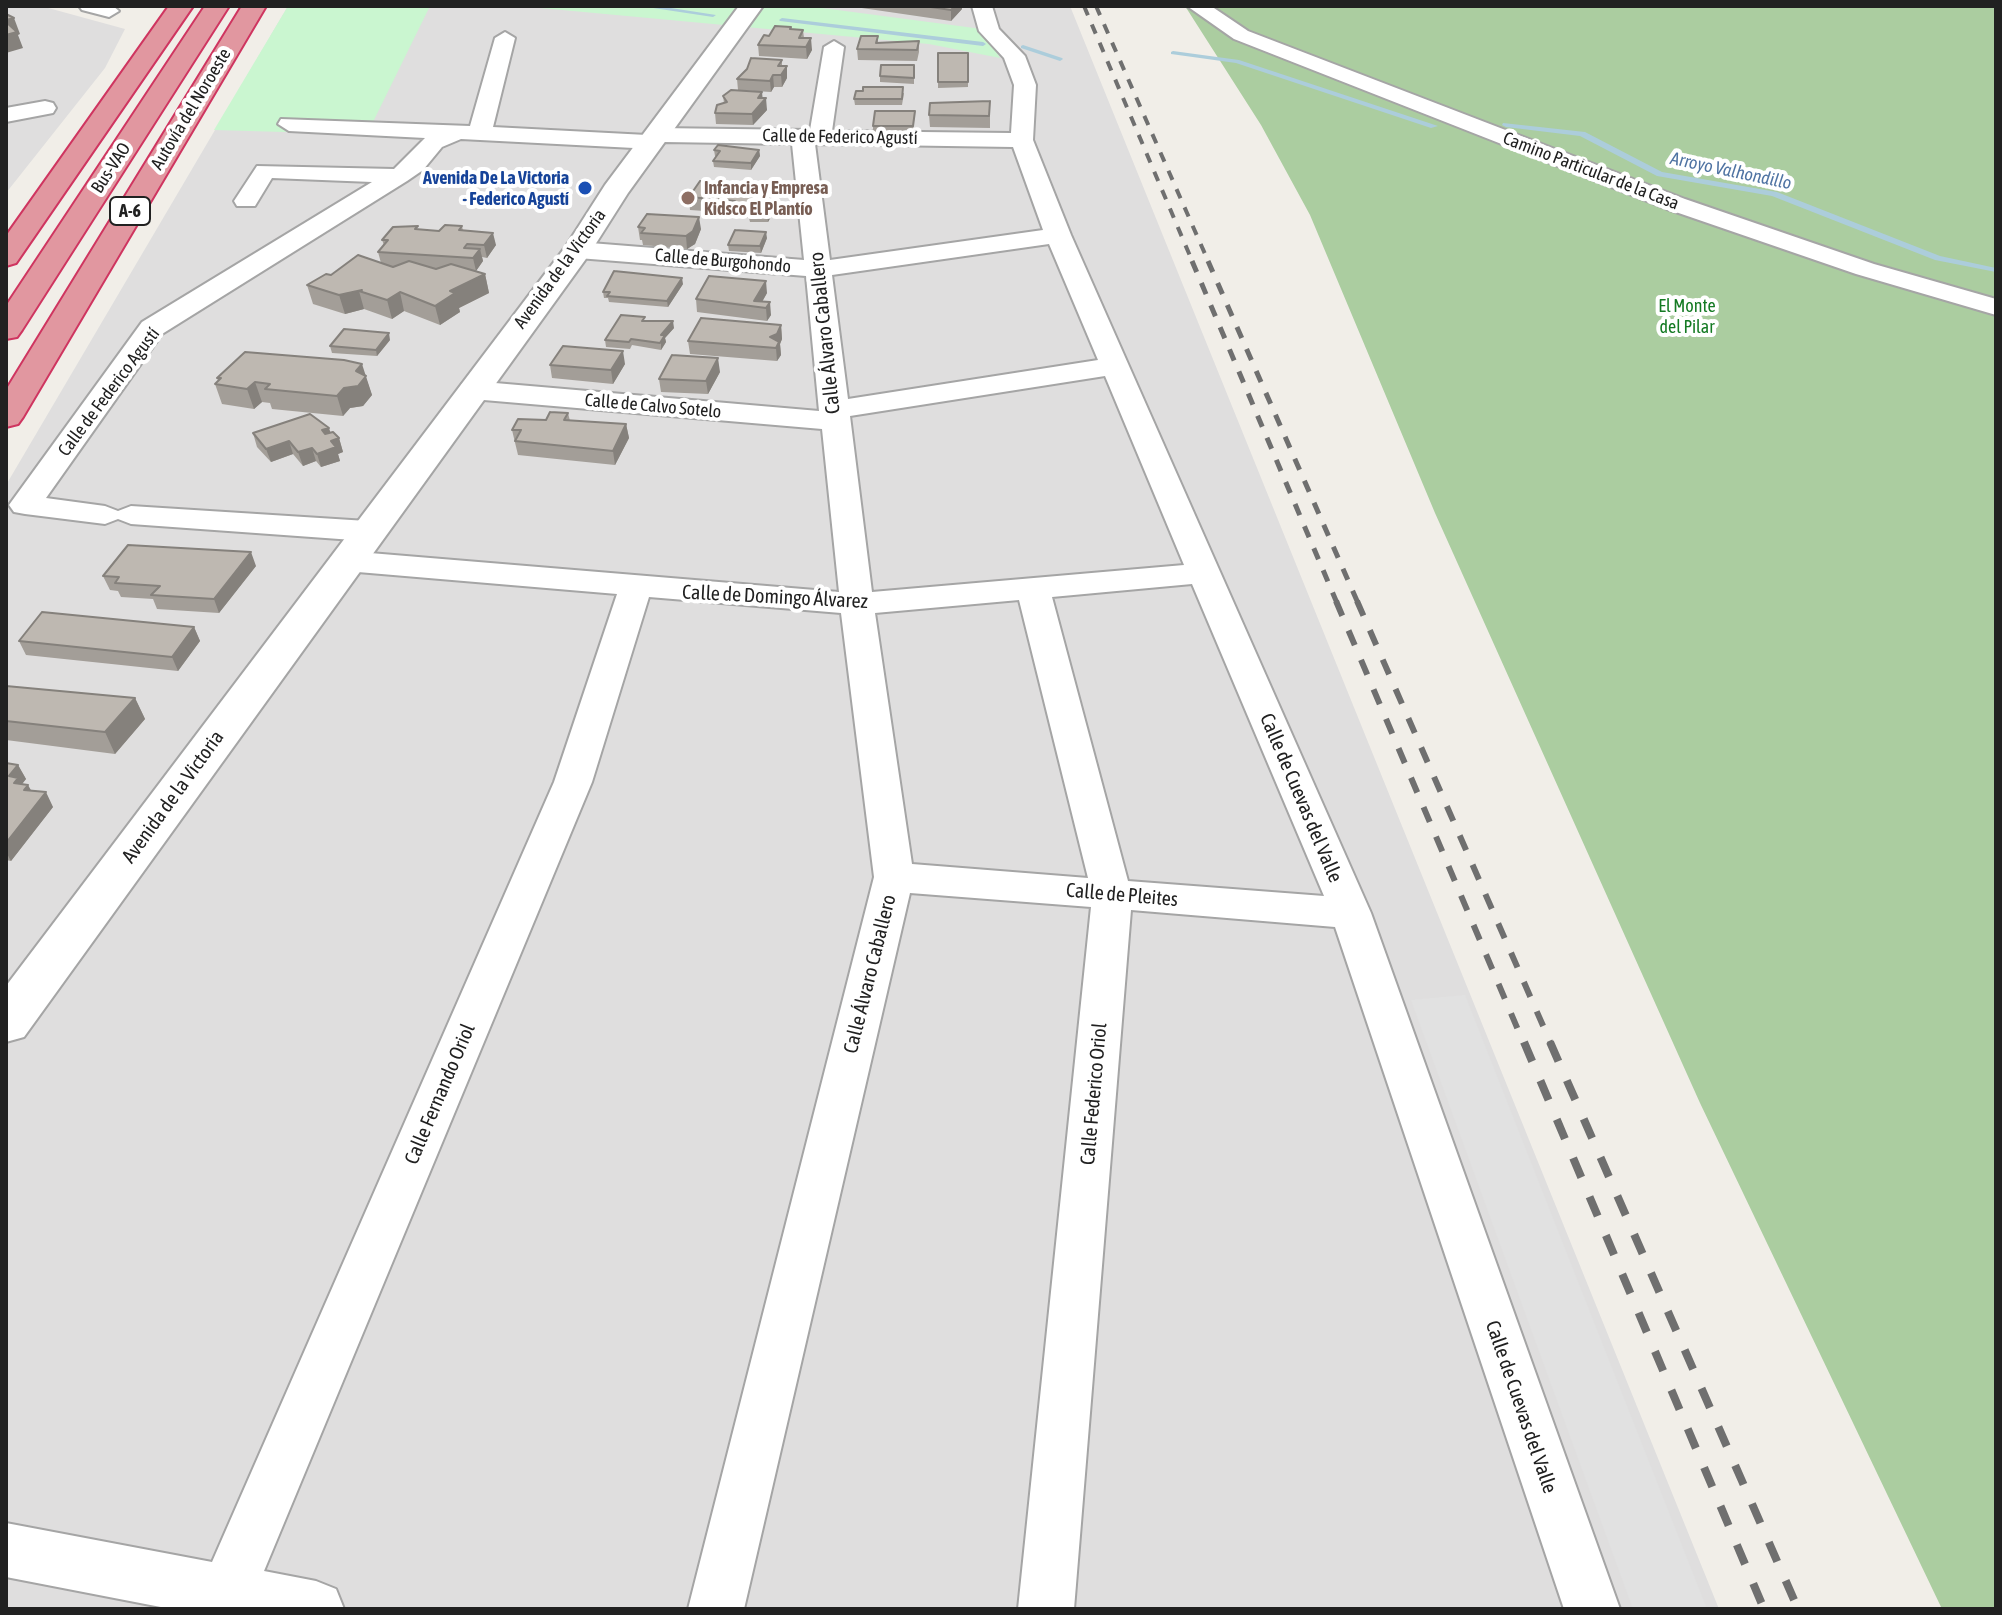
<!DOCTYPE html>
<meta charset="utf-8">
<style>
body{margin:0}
#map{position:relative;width:2002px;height:1615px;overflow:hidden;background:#f1eee8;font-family:"Asap Condensed",sans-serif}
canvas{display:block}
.frame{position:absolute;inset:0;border:8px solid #212121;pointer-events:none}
</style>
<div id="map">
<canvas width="2002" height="1615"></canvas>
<div class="frame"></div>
</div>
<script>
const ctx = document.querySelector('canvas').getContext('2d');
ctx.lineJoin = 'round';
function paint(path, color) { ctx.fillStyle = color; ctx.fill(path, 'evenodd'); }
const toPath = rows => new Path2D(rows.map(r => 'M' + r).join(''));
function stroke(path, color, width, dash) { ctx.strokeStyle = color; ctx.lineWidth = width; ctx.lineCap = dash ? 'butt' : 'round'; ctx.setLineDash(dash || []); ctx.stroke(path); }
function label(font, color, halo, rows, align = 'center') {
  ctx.font = font + ' "Asap Condensed",sans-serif'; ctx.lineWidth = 8; ctx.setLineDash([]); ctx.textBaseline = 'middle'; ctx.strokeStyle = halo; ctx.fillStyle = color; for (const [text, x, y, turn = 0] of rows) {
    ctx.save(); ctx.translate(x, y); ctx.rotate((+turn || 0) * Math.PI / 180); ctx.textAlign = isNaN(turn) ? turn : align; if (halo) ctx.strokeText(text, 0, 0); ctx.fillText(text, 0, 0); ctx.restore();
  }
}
paint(toPath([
 [6,6,41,6,125,29,105,68,6,193],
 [288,6,1070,6,1719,1609,6,1609,6,485]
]), '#dfdede');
paint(toPath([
 [1185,6,1996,6,1996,1609,1942,1609,1700,1103,1435,513,1310,215,1261,125]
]), '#abcda0');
paint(toPath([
 [288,6,430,6,373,122,284,132,214,130],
 [519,6,807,6,982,29,1000,58,929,44]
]), '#caf6d0');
paint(toPath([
 [1465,995,1707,1609,1633,1609,1411,1000]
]), '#e1e1e1');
paint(toPath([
 [640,6,658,6,716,15,713,17,640,6],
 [782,18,983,42,986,44,983,46,780,21,779,20,782,18],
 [1023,45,1062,58,1063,59,1060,61,1021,48,1021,46,1023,45],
 [1173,51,1239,60,1438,126,1431,128,1236,63,1171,54,1171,52,1173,51],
 [1503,123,1585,132,1662,172,1777,192,1940,256,1996,268,1996,272,1935,260,1772,196,1657,176,1580,136,1506,127,1502,125,1503,123]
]), '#accddb');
const minor = toPath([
 [79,6,113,6,119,11,109,17,82,10,79,6],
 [972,6,992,6,999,29,1025,56,1036,85,1033,140,1071,235,1371,913,1620,1609,1564,1609,1335,927,1131,910,1074,1609,1018,1609,1091,907,910,893,744,1609,688,1609,874,877,841,613,649,597,592,782,264,1571,316,1581,336,1589,344,1609,171,1609,6,1577,6,1523,212,1562,554,782,617,594,346,571,335,568,330,561,335,554,346,551,839,592,822,429,472,399,462,396,458,390,462,384,472,381,819,411,806,276,578,258,565,250,578,242,804,260,792,144,664,142,653,149,461,139,442,147,423,170,407,181,162,334,46,498,105,506,118,511,131,506,367,521,378,524,383,531,378,538,367,541,131,524,118,519,105,524,25,514,14,512,9,505,142,322,372,182,272,178,255,206,237,206,234,201,257,166,394,169,425,138,289,131,278,124,281,119,470,126,495,38,505,32,515,38,493,127,647,135,658,128,810,130,824,47,834,41,844,47,832,131,1011,133,1014,85,1004,58,979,31,972,6],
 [815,144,1013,147,1043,230,830,260,815,144],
 [1049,244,1098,360,848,399,832,275,1049,244],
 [1105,376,1184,565,872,592,850,416,1105,376],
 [1192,584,1324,896,1128,881,1052,597,1192,584],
 [1019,600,1088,878,912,864,875,613,1019,600],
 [1187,6,1211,6,1248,31,1685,199,1874,264,1996,299,1996,315,1856,274,1667,209,1234,39,1187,6],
 [45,101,53,103,56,108,53,113,6,122,6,108,45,101]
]);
const tertiary = toPath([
 [739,6,763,6,628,193,588,256,24,1037,6,1042,6,986,566,246,605,185,739,6]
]);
const motorway = toPath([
 [169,6,193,6,16,263,6,266,6,236,169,6],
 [205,6,229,6,22,330,17,337,6,339,6,306,205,6],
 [242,6,266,6,23,417,18,424,6,427,6,390,242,6]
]);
stroke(minor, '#a5a5a5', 4);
stroke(tertiary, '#a5a5a5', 4);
stroke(motorway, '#cf3560', 4);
paint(minor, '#fff');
paint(tertiary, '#fff');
paint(motorway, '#e197a0');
stroke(toPath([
 [1084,6,1193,263],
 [1096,6,1209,263]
]), '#6f6f6f', 4, [10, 10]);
stroke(toPath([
 [1192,261,1337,603],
 [1208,261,1358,603]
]), '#6f6f6f', 5, [12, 12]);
stroke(toPath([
 [1336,601,1524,1044],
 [1357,601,1551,1044]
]), '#6f6f6f', 6, [16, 16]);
stroke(toPath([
 [1524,1042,1764,1609],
 [1550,1042,1798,1609]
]), '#6f6f6f', 8, [21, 21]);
paint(toPath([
 [848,6,962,6,962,9,951,21],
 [791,27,792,30,803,30,804,38,812,50,807,59,759,56,758,45,769,36],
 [878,36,878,43,919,41,919,52,917,61,858,60,857,49],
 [938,53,968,53,968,87,938,88],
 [782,60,782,66,787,66,787,78,782,87,774,87,771,92,738,90,737,79],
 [914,65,914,84,880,82,880,76],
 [762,92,762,98,767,110,753,125,716,124,715,113,724,103,723,96],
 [904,93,902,105,855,105,854,99],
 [990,101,990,128,930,127,929,115],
 [915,111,913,132,873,132,873,126],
 [714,150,759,150,760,156,751,170,714,167,713,161,716,156,715,156],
 [743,187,744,196,773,213,768,222,750,222,749,218,734,217,734,213,690,210,689,197],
 [462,226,463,231,496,245,487,258,482,257,483,261,476,271,485,274,489,293,459,308,460,312,440,325,404,311,392,319,364,309,345,314,313,304,307,285,331,275,381,263,378,252,384,245,382,240,419,229,439,231],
 [638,227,701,229,695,244,687,249,643,245,642,240,640,240],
 [767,238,761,253,729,251,728,245],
 [683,284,668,307,609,302,608,298,604,298,603,292],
 [767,293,762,302,771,315,767,321,697,312,696,299],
 [645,321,674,328,665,338,666,342,661,350,632,345,630,349,606,347,605,340],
 [781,325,782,339,780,344,781,355,777,361,690,354,688,341],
 [390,340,377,356,332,353,330,346],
 [625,364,613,384,552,378,550,365],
 [720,372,708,394,661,392,659,379],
 [365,375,372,395,363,406,350,408,343,416,272,409,270,403,262,402,254,409,222,404,215,384,218,381,217,378],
 [568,413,570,421,626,424,629,438,615,465,518,455,512,430],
 [331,432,339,438,343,452,338,454,340,461,321,467,316,461,303,466,293,454,271,462,257,447,253,433],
 [256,566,219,613,157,609,153,599,121,597,118,591,110,590,103,576],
 [194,627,200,641,178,671,26,655,19,641],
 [6,686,135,698,145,719,115,754,6,740],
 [6,763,18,765,26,779,22,784,53,807,11,861,6,860]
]), '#a39e98');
paint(toPath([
 [955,6,962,6,962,9,951,21,951,10],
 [14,18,20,34,18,35,23,48,6,53,6,20],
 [811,38,812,50,807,59,806,47],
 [787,66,787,78,782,87,781,75],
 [773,75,774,87,771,92,770,81],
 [762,92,763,102,766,98,767,110,753,125,752,114,758,98],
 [759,150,760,156,751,170,751,163],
 [772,200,773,213,768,222,767,210],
 [699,217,701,229,695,244,687,249,686,236],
 [766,232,767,238,761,253,760,246],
 [493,233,496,245,487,258,484,245],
 [480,249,483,261,476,271,473,258],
 [485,274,489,293,459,308,460,312,440,325,435,306,450,291],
 [682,278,683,284,668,307,667,301],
 [766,281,767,293,759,307,754,301],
 [362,290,359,291,364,309,345,314,339,295],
 [400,292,404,311,392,319,387,300],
 [770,302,771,315,767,321,766,308],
 [673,321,674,328,665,338,666,342,661,350,661,335],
 [781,325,782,339,780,344,781,355,777,361,776,348,770,337],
 [389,333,390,340,377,356,376,350],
 [623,351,625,364,613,384,611,370],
 [718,358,720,372,708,394,706,381],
 [362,364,372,395,363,406,350,408,343,416,337,396],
 [255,382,262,402,254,409,247,389],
 [626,424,629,438,615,465,613,451],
 [329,428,333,440,339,438,343,452,338,454,340,461,321,467,317,454,322,430],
 [289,441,293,454,271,462,266,449],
 [312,448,316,461,303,466,298,452],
 [251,552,256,566,219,613,214,599],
 [194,627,200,641,178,671,172,657],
 [135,698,145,719,115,754,105,732],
 [18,765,26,779,22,784,28,785,36,799,31,804,9,776],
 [46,792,53,807,11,861,6,852,6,843]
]), '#85817c');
const building = toPath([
 [924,6,955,6,951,10,924,6],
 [6,14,14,18,6,20,6,14],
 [6,22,17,32,6,35,6,22],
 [775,26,791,27,790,29,803,30,799,38,811,38,806,47,758,45,764,35,769,36,775,26],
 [861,36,878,36,876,43,919,41,917,50,857,49,861,36],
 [938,53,968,53,968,82,938,82,938,53],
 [751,58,782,60,778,66,787,66,781,75,773,75,770,81,737,79,747,69,751,58],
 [881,65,914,65,914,78,880,76,881,65],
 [863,87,903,87,902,99,854,99,856,91,863,91,863,87],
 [731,90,762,92,758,98,766,98,752,114,715,113,717,105,727,102,723,96,731,90],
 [990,101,989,116,929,115,930,103,990,101],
 [875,111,915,111,913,126,873,126,875,111],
 [718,145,759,150,751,163,713,161,720,151,714,150,718,145],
 [700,181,743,187,739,195,772,200,767,210,748,209,750,205,733,204,735,201,689,197,700,181],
 [647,214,699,217,693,231,686,236,641,233,645,228,638,227,647,214],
 [445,225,462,226,459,230,493,233,484,245,467,244,464,248,480,249,473,258,378,252,388,240,382,240,393,227,418,226,415,229,439,231,445,225],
 [735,230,766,232,760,246,728,245,735,230],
 [358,255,393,267,409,261,436,269,451,264,485,274,450,291,455,293,435,306,400,292,387,300,359,291,362,290,339,295,307,285,326,274,331,275,358,255],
 [614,271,682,278,667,301,607,296,610,292,603,292,614,271],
 [709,276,766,281,754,301,770,302,766,308,696,299,709,276],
 [621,315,645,317,642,321,673,321,661,335,665,335,660,343,631,339,629,342,605,340,621,315],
 [701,318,781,325,777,334,770,337,779,342,776,348,688,341,701,318],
 [344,329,389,333,376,350,330,346,344,329],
 [563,346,623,351,611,370,550,365,563,346],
 [245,352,344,360,362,364,356,371,366,376,358,386,344,388,337,396,265,389,270,384,255,382,247,389,215,384,221,378,217,378,245,352],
 [672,355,718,358,706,381,659,379,672,355],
 [550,412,568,413,564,420,626,424,613,451,515,441,521,430,512,430,518,419,546,420,550,412],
 [310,414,329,428,322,430,325,434,333,432,339,438,331,441,336,447,317,454,312,448,298,452,289,441,266,449,253,433,310,414],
 [128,545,251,552,214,599,151,595,160,586,115,583,119,577,103,576,128,545],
 [42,612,194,627,172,657,19,641,42,612],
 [6,686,135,698,105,732,6,721,6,686],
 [6,763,18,765,9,776,18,778,14,783,28,785,24,790,46,792,6,843,6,763]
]);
paint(building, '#beb8b1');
stroke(building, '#85817c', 2);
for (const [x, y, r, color] of [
 [585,188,8,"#1a4fb4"],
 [688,198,8,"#8d6e63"]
]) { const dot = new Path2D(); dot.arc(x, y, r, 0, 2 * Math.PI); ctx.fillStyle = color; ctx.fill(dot); stroke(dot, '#fff', 3); }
label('18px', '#212121', '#fff', [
 ["Autovía del Noroeste",191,109,-59],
 ["Calle de Federico Agustí",840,137,1],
 ["Bus-VAO",111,168,-57],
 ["Camino Particular de la Casa",1591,171,21],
 ["Calle de Burgohondo",723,261,5],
 ["Avenida de la Victoria",560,269,-54],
 ["Calle de Federico Agustí",109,392,-53],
 ["Calle de Calvo Sotelo",653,406,5]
]);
label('italic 18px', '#5074a3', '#fff', [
 ["Arroyo Valhondillo",1731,171,12]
]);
label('bold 18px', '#164399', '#fff', [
 ["Avenida De La Victoria",569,178],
 ["- Federico Agustí",569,199]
], 'right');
label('bold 18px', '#785e54', '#fff', [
 ["Infancia y Empresa",704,188],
 ["Kidsco El Plantío",704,209]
], 'left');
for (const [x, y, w] of [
 [130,211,40]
]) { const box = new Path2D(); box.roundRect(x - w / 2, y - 14, w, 28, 6); ctx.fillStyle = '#fff'; ctx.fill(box); stroke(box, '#212121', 2); }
label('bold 18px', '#212121', null, [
 ["A-6",130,211]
]);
label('18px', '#147a23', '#fff', [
 ["El Monte",1687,306],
 ["del Pilar",1687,327]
]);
label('20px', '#212121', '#fff', [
 ["Calle Álvaro Caballero",825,333,-96],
 ["Calle de Domingo Álvarez",775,597,3],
 ["Avenida de la Victoria",173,797,-54],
 ["Calle de Cuevas del Valle",1301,798,67],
 ["Calle de Pleites",1122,895,5],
 ["Calle Álvaro Caballero",870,974,-76],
 ["Calle Fernando Oriol",440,1094,-67],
 ["Calle Federico Oriol",1094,1094,-85],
 ["Calle de Cuevas del Valle",1521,1407,71]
]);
</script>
